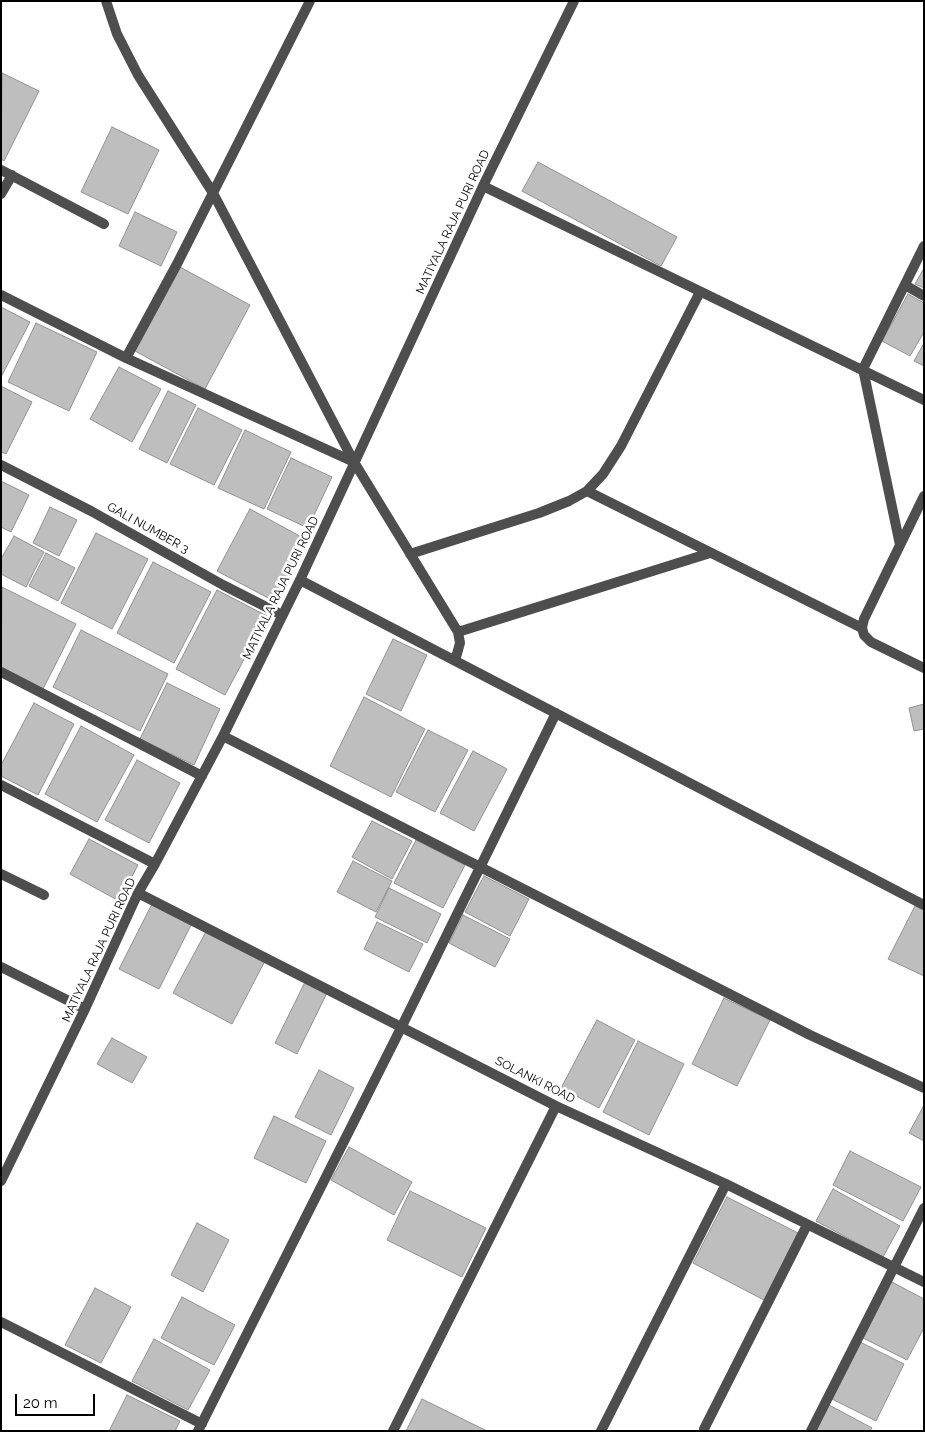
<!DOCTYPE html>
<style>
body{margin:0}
#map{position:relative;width:925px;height:1432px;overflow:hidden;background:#fff;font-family:Raleway,sans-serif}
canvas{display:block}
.frame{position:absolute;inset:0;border:2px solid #000;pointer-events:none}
.scale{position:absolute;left:15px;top:1394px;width:80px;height:22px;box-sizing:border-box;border:2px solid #000;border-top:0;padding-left:6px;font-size:15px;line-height:18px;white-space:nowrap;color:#000;-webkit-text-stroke:4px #fff;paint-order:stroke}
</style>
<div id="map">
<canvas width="925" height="1432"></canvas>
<div class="frame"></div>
<div class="scale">20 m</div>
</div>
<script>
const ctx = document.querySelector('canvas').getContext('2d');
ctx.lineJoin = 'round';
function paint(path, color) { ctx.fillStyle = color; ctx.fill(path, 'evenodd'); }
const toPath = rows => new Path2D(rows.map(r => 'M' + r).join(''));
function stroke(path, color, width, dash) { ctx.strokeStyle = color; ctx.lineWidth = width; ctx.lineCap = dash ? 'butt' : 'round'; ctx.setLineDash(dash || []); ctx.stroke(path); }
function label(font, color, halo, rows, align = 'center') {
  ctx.font = font + ' Raleway,sans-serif'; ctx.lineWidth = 5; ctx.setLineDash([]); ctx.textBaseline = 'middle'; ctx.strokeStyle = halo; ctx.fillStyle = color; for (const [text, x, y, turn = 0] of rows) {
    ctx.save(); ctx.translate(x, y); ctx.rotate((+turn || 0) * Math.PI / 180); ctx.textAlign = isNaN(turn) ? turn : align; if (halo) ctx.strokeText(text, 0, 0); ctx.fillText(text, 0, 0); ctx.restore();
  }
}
const building = toPath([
 [2,73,39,91,4,161,1,159,2,73],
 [112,127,159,150,128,214,81,192,112,127],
 [538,162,677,237,661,266,522,191,538,162],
 [135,212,177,232,161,266,119,246,135,212],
 [180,267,250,305,205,389,135,351,180,267],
 [924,268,924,288,915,284,924,268],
 [908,294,924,303,924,332,910,356,882,341,908,294],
 [1,307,30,322,1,377,1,307],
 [36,323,97,352,69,411,8,382,36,323],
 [924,343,924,366,914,361,924,343],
 [119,367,161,389,132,442,90,419,119,367],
 [1,386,32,402,6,454,1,452,1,386],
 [168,391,196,405,167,463,139,449,168,391],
 [198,408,242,430,214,485,170,464,198,408],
 [245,430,291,452,264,509,218,488,245,430],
 [291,458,332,477,308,528,267,509,291,458],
 [1,481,29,495,11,532,1,527,1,481],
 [50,507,77,520,59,556,33,543,50,507],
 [250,509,307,540,274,601,217,571,250,509],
 [96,533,148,559,112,629,61,603,96,533],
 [14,536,44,552,26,587,1,574,1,559,14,536],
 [46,553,75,568,58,601,29,586,46,553],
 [153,562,211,592,174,663,117,633,153,562],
 [2,587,76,624,42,691,1,670,2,587],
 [217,590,267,616,225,695,176,669,217,590],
 [81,630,168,674,140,731,53,687,81,630],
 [393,639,427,655,401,711,366,694,393,639],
 [167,683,220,709,194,765,140,739,167,683],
 [364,697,425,729,391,797,330,766,364,697],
 [34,703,74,724,38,795,1,776,1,765,34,703],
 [924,704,924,729,914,731,909,708,924,704],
 [81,726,134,755,97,822,45,794,81,726],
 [428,730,468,750,435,812,396,792,428,730],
 [473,751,507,769,474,831,440,813,473,751],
 [137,760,180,783,149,843,105,820,137,760],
 [372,821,412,841,392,879,352,857,372,821],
 [89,839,138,865,119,901,70,874,89,839],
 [416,840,465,865,443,908,394,883,416,840],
 [353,861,392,881,376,912,337,892,353,861],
 [484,876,529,899,510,936,465,912,484,876],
 [389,888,441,914,427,943,375,917,389,888],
 [153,902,192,923,159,989,119,969,153,902],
 [916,904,924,908,924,976,888,959,916,904],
 [463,915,510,939,495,967,449,943,463,915],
 [377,922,423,944,409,972,364,949,377,922],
 [208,928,266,959,232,1024,173,993,208,928],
 [305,982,327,993,297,1054,275,1043,305,982],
 [724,998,770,1020,737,1086,692,1064,724,998],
 [597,1020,635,1040,599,1108,561,1088,597,1020],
 [112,1038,147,1057,132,1083,97,1064,112,1038],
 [638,1041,684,1064,649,1135,603,1112,638,1041],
 [319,1070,354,1088,331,1135,295,1117,319,1070],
 [924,1105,924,1141,909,1133,924,1105],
 [274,1116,326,1141,306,1183,254,1158,274,1116],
 [349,1147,412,1182,394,1215,331,1180,349,1147],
 [850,1151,921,1187,903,1221,833,1185,850,1151],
 [833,1189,900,1226,883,1257,816,1221,833,1189],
 [410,1191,486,1228,462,1277,387,1240,410,1191],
 [727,1197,798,1233,764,1300,693,1263,727,1197],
 [197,1223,229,1240,203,1292,171,1275,197,1223],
 [890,1281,924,1299,924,1328,907,1360,861,1337,890,1281],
 [95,1288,131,1307,101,1363,65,1345,95,1288],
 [182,1297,235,1325,214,1365,161,1338,182,1297],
 [154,1339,210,1370,188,1410,132,1381,154,1339],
 [860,1342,904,1364,876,1421,832,1399,860,1342],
 [127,1395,180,1421,175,1431,109,1431,127,1395],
 [422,1399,487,1431,406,1431,422,1399],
 [829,1405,872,1428,870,1431,816,1431,829,1405]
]);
paint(building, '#bebebe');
stroke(building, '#929292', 1);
stroke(toPath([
 [106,1,117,34,138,75,213,193,354,462,458,632,460,643,455,661],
 [1,170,104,224],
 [483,186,924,400],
 [1,194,12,175],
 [905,285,924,296],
 [1,295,126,358,354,462],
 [126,358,177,264,310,1],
 [1,465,91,511,223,585,282,615],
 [587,491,862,628],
 [924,496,864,619,862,628,864,635,871,642,924,668],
 [900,545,863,369,924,246],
 [410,554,539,513,569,501,587,491,603,474,621,446,700,292],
 [300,580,924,905],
 [458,632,710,553],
 [1,672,202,776],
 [223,736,810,1035,924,1088],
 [1,785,155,864],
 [1,874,44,895],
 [138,893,556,1106,726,1184,924,1282],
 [1,967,85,1009],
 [1,1181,85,1009,138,893,155,864,223,736,300,580,483,186,574,1],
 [1,1322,202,1424],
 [704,1429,807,1225],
 [198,1431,402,1026,556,713],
 [393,1431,556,1106],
 [601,1431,726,1184],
 [811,1431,924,1208]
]), '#4e4e4e', 10);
label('12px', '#000', '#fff', [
 ["MATIYALA RAJA PURI ROAD",453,222,-65],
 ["GALI NUMBER 3",148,528,29],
 ["MATIYALA RAJA PURI ROAD",281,588,-64],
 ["MATIYALA RAJA PURI ROAD",99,950,-65],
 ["SOLANKI ROAD",535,1080,27]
]);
</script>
